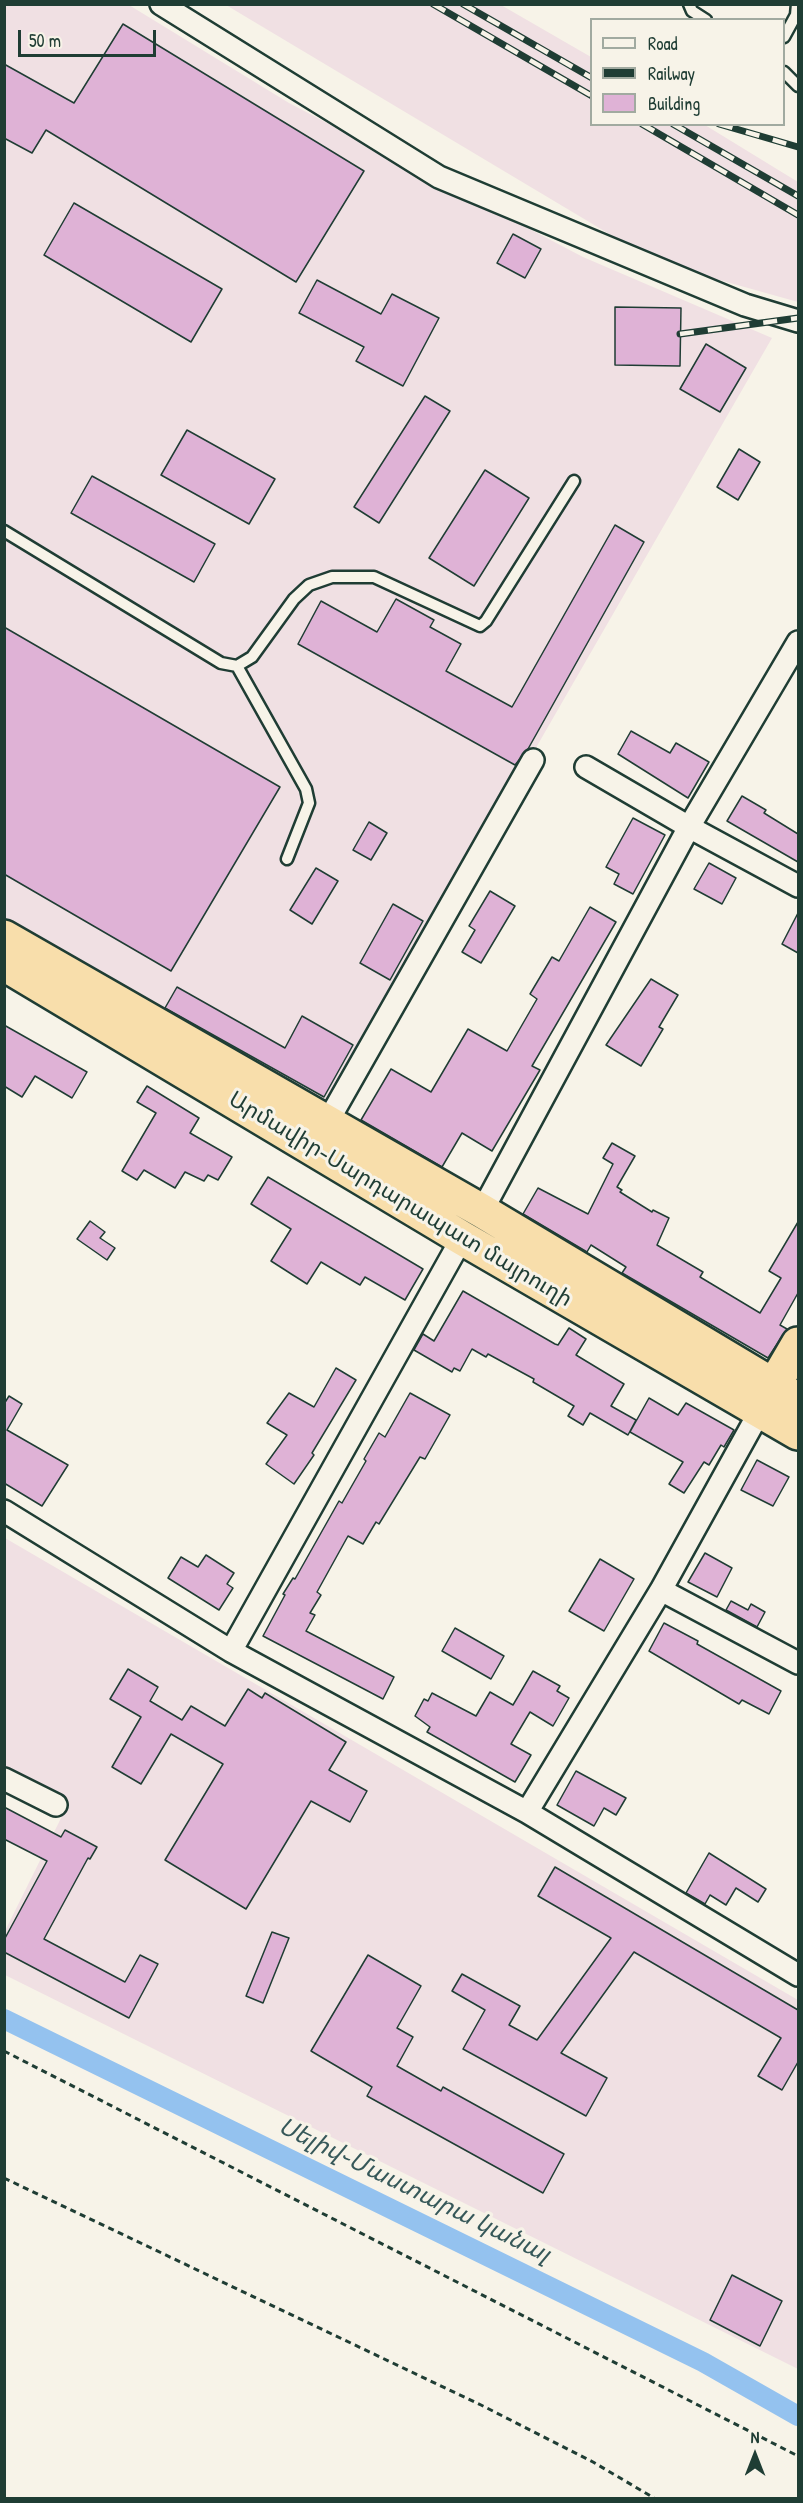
<!DOCTYPE html>
<meta charset="utf-8">
<style>
body{margin:0}
#map{position:relative;width:803px;height:2503px;overflow:hidden;background:#f7f3e8;font-family:"Patrick Hand",sans-serif}
canvas{display:block}
.frame{position:absolute;inset:0;border:6px solid #1f3d34;pointer-events:none}
.legend{position:absolute;left:590px;top:18px;width:195px;height:108px;box-sizing:border-box;background:#f7f3e8;border:2px solid #a1aaa0;margin:0;padding:8px 10px;list-style:none;font-size:18px;color:#1f3d34}
.legend li{display:flex;align-items:center;gap:12px;height:30px}
.legend b{width:30px;border:2px solid #a1aaa0}
.north{position:absolute;left:725px;top:2425px;width:60px;height:60px;-webkit-text-stroke:4px #f7f3e8;paint-order:stroke;rotate:0deg;font-size:16px;font-weight:700;line-height:24px;text-align:center;color:#1f3d34}
.north::after{content:'';display:block;margin:auto;width:21px;height:27px;background:#1f3d34;clip-path:polygon(50% 0,100% 100%,50% 72%,0 100%)}
.scale{position:absolute;left:18px;top:30px;width:138px;height:27px;box-sizing:border-box;border:3px solid #1f3d34;border-top:0;padding-left:8px;font-size:18px;line-height:21px;white-space:nowrap;color:#1f3d34;-webkit-text-stroke:4px #f7f3e8;paint-order:stroke}
</style>
<div id="map">
<canvas width="803" height="2503"></canvas>
<div class="frame"></div>
<ul class="legend">
<li><b style="height:8px;background:#f7f3e8"></b>Road</li>
<li><b style="height:8px;background:#1f3d34"></b>Railway</li>
<li><b style="height:16px;background:#dfb2d6"></b>Building</li>
</ul>
<div class="north">N</div>
<div class="scale">50 m</div>
</div>
<script>
const ctx = document.querySelector('canvas').getContext('2d');
ctx.lineJoin = 'round';
function paint(path, color) { ctx.fillStyle = color; ctx.fill(path, 'evenodd'); }
const toPath = rows => new Path2D(rows.map(r => 'M' + r).join(''));
function stroke(path, color, width, dash) { ctx.strokeStyle = color; ctx.lineWidth = width; ctx.lineCap = dash ? 'butt' : 'round'; ctx.setLineDash(dash || []); ctx.stroke(path); }
function label(font, color, halo, rows, align = 'center') {
  ctx.font = font + ' "Patrick Hand","Noto Sans Armenian",sans-serif'; ctx.lineWidth = 6; ctx.setLineDash([]); ctx.textBaseline = 'middle'; ctx.strokeStyle = halo; ctx.fillStyle = color; for (const [text, x, y, turn = 0] of rows) {
    ctx.save(); ctx.translate(x, y); ctx.rotate((+turn || 0) * Math.PI / 180); ctx.textAlign = isNaN(turn) ? turn : align; if (halo) ctx.strokeText(text, 0, 0); ctx.fillText(text, 0, 0); ctx.restore();
  }
}
paint(toPath([
 [5,5,129,5,289,103,583,257,772,338,325,1114,5,924],
 [226,5,501,5,591,57,592,124,705,125,798,182,798,302,691,272,616,238],
 [5,1538,798,2000,798,2369,5,1975,4,1933,67,1806,5,1771]
]), '#f0e0e3');
stroke(toPath([
 [4,2019,703,2362,798,2416]
]), '#94c2ef', 20);
const building = toPath([
 [123,24,364,171,296,282,46,130,32,153,4,138,4,64,74,103,123,24],
 [74,203,222,289,191,342,44,255,74,203],
 [513,234,541,249,525,278,497,263,513,234],
 [317,280,381,314,392,294,439,318,403,386,356,361,364,347,299,313,317,280],
 [615,307,681,308,680,366,615,365,615,307],
 [706,344,746,368,720,412,680,389,706,344],
 [425,396,450,411,379,523,354,507,425,396],
 [187,430,275,479,249,524,161,475,187,430],
 [739,449,760,462,738,500,717,487,739,449],
 [485,470,529,498,474,586,429,558,485,470],
 [92,476,215,544,194,582,71,513,92,476],
 [615,525,644,542,528,749,515,765,298,644,321,601,377,632,396,599,434,620,430,627,461,644,446,671,512,707,615,525],
 [4,627,280,787,171,971,4,874,4,627],
 [631,731,670,753,676,743,709,762,688,798,618,754,631,731],
 [742,796,766,810,764,813,798,834,798,862,727,821,742,796],
 [633,818,665,835,633,894,614,884,619,874,606,867,633,818],
 [369,822,387,833,371,860,353,850,369,822],
 [709,863,736,878,722,904,694,889,709,863],
 [316,868,338,881,312,924,290,910,316,868],
 [490,891,515,906,481,963,462,952,475,930,469,926,490,891],
 [393,904,423,921,390,980,360,963,393,904],
 [590,907,616,922,532,1066,540,1070,492,1151,462,1133,442,1167,361,1120,391,1069,431,1092,468,1029,507,1051,537,999,530,994,552,957,559,961,590,907],
 [798,913,798,953,782,944,798,913],
 [651,979,678,995,659,1027,663,1029,641,1066,606,1045,651,979],
 [177,987,285,1048,302,1016,353,1045,324,1097,165,1008,177,987],
 [4,1025,87,1072,72,1098,35,1076,22,1097,4,1086,4,1025],
 [147,1086,199,1118,190,1133,232,1157,218,1180,208,1175,204,1181,185,1172,175,1188,144,1170,137,1180,122,1171,156,1113,137,1102,147,1086],
 [612,1143,635,1156,617,1187,622,1190,620,1192,652,1212,653,1210,669,1218,657,1245,703,1272,700,1277,760,1313,781,1278,769,1271,798,1222,798,1293,780,1325,787,1329,768,1358,622,1273,626,1267,591,1245,587,1252,523,1214,538,1188,588,1214,613,1164,603,1158,612,1143],
 [268,1177,423,1269,405,1300,365,1277,360,1285,321,1262,307,1284,271,1261,291,1229,251,1204,268,1177],
 [90,1221,105,1232,100,1238,115,1248,107,1260,77,1239,90,1221],
 [463,1291,555,1344,558,1345,569,1328,586,1339,576,1355,624,1384,611,1406,636,1420,628,1435,590,1413,583,1425,568,1416,574,1406,533,1382,534,1379,488,1354,486,1357,472,1349,460,1371,454,1368,452,1372,414,1350,423,1334,434,1341,463,1291],
 [336,1368,356,1380,312,1453,314,1455,294,1484,266,1464,287,1435,267,1423,289,1393,314,1407,336,1368],
 [410,1393,450,1415,425,1459,420,1457,379,1524,376,1522,363,1544,348,1536,317,1592,321,1595,310,1613,315,1615,306,1631,394,1677,383,1699,263,1636,285,1595,283,1594,293,1578,295,1579,339,1501,342,1503,366,1461,364,1459,379,1433,385,1437,410,1393],
 [9,1396,22,1404,7,1430,68,1465,42,1506,4,1483,4,1404,9,1396],
 [649,1398,678,1415,686,1403,734,1430,724,1447,721,1445,709,1465,704,1462,684,1493,669,1484,683,1462,630,1432,649,1398],
 [757,1460,789,1477,773,1506,741,1490,757,1460],
 [705,1553,732,1568,717,1597,688,1582,705,1553],
 [206,1555,234,1573,227,1584,233,1588,219,1610,168,1578,181,1557,198,1567,206,1555],
 [600,1559,634,1579,604,1631,569,1611,600,1559],
 [731,1601,748,1610,751,1604,765,1612,757,1627,726,1610,731,1601],
 [664,1623,698,1641,697,1644,781,1691,769,1714,742,1700,739,1704,649,1651,664,1623],
 [455,1628,504,1656,491,1679,442,1651,455,1628],
 [128,1669,158,1687,150,1701,182,1720,191,1706,225,1726,248,1689,262,1698,265,1693,346,1742,329,1770,367,1791,350,1822,311,1801,246,1909,165,1860,223,1764,171,1734,141,1784,112,1767,141,1717,110,1699,128,1669],
 [533,1671,560,1686,557,1691,569,1698,553,1726,530,1712,511,1744,531,1755,515,1782,427,1732,430,1727,415,1716,424,1699,428,1701,432,1693,476,1716,490,1692,513,1705,533,1671],
 [576,1771,626,1798,616,1815,604,1808,594,1826,557,1805,576,1771],
 [4,1807,61,1837,65,1830,97,1847,90,1859,88,1858,44,1939,125,1982,140,1955,158,1964,129,2018,4,1952,4,1940,47,1861,4,1839,4,1807],
 [709,1853,766,1889,758,1902,736,1888,726,1905,710,1895,705,1904,686,1893,709,1853],
 [555,1867,798,2010,798,2062,782,2090,758,2076,781,2038,634,1952,561,2053,607,2078,586,2116,463,2049,485,2010,452,1991,462,1974,520,2006,509,2025,537,2040,611,1938,538,1896,555,1867],
 [272,1932,289,1938,263,2003,246,1996,272,1932],
 [368,1955,421,1986,397,2028,413,2037,397,2066,441,2091,443,2087,564,2154,543,2193,367,2096,372,2087,311,2051,368,1955],
 [732,2275,782,2301,760,2346,710,2320,732,2275]
]);
paint(building, '#dfb2d6');
stroke(building, '#1f3d34', 1.5);
const service = toPath([
 [689,4,692,11,706,20],
 [784,37,796,15,797,4],
 [784,72,798,86],
 [4,531,221,663,237,666,252,657,294,599,309,585,332,577,374,577,480,626,486,621,574,481],
 [237,666,306,789,309,803,287,859]
]);
const minor = toPath([
 [161,4,439,177,745,305,798,321],
 [586,767,689,827,798,886],
 [328,1121,533,760],
 [482,1211,689,827,798,642],
 [4,1511,231,1651,527,1812,798,1975],
 [661,1590,798,1663],
 [231,1651,462,1238],
 [4,1779,56,1805],
 [527,1812,661,1590,760,1411]
]);
const trunk = toPath([
 [4,937,482,1211,798,1400],
 [4,964,462,1238,798,1433],
 [774,1385,798,1344]
]);
stroke(service, '#1f3d34', 15);
stroke(minor, '#1f3d34', 26);
stroke(trunk, '#1f3d34', 38);
stroke(toPath([
 [4,2051,798,2456],
 [4,2178,481,2405,593,2462,654,2498]
]), '#1f3d34', 3, [6, 4.5]);
stroke(service, '#f7f3e8', 10);
stroke(minor, '#f7f3e8', 21);
stroke(trunk, '#f8deab', 33);
const rail = toPath([
 [433,4,592,96],
 [463,4,592,78],
 [642,124,798,215],
 [673,124,798,196],
 [719,124,798,147],
 [680,334,798,318]
]);
stroke(rail, '#1f3d34', 7);
stroke(rail, '#f7f3e8', 4.5, [14]);
label('22px', '#1f3d34', '#f7f3e8', [
 ["Արմավիր-Սարդարապատ մայրուղի",400,1200,31]
]);
label('italic 24px', '#365859', '#f7f3e8', [
 ["Սելիվ֊Մաստարա կանալ",414,2191,26]
]);
</script>
